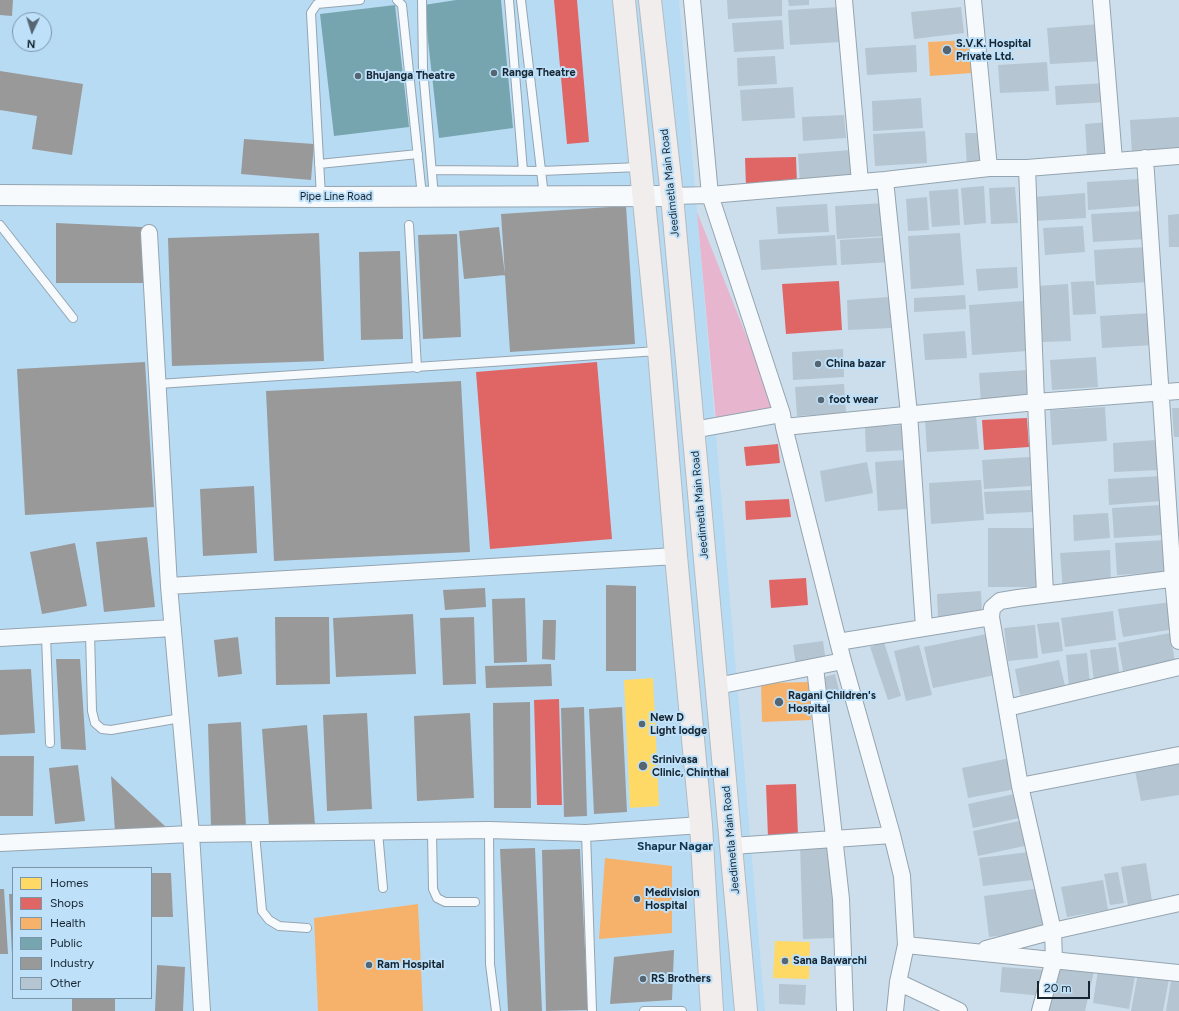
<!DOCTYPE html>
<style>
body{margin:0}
#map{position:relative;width:1179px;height:1011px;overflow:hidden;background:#ccdeec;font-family:Figtree,sans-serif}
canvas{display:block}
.legend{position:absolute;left:12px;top:867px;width:140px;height:132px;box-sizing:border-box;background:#bfe0f9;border:1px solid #7b95a9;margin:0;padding:5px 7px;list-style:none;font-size:12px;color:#152531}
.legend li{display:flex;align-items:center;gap:8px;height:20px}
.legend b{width:20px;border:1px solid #7b95a9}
.north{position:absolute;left:12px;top:12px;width:40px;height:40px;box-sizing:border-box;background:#bfe0f9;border:1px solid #7b95a9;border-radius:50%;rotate:184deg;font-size:11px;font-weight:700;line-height:16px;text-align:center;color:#152531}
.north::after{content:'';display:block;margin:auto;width:14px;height:18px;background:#556672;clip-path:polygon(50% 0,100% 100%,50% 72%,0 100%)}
.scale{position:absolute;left:1037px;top:981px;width:53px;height:18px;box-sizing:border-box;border:2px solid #152531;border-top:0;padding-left:5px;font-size:12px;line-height:14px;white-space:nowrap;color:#152531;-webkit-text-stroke:3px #bfe0f9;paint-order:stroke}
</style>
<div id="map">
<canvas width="1179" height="1011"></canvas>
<ul class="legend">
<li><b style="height:11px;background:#ffd966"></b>Homes</li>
<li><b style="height:11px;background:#e06666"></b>Shops</li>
<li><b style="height:11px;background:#f6b26b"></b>Health</li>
<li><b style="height:11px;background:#76a5af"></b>Public</li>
<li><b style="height:11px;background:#999"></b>Industry</li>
<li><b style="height:11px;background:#b5c5d1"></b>Other</li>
</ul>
<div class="north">N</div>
<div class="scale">20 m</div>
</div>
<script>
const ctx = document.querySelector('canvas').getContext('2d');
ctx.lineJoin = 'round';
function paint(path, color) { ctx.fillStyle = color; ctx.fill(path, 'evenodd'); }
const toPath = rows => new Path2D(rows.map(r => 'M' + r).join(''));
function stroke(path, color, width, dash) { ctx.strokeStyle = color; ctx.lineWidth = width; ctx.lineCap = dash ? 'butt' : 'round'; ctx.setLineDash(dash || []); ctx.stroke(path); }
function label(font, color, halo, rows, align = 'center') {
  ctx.font = font + ' Figtree,sans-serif'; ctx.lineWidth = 4; ctx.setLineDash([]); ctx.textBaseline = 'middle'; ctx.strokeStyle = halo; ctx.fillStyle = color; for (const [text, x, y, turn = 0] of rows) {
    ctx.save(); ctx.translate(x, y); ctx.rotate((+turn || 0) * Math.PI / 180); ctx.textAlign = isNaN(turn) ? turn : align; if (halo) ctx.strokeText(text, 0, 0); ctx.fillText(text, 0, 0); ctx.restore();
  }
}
paint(toPath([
 [0,0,679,0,765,1011,0,1011],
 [20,20,44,20,44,44,20,44],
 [13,868,151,868,151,998,13,998]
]), '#b8dbf4');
paint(toPath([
 [697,212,776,410,716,421]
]), '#e7b6ce');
paint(toPath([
 [653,678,659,806,630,808,624,680],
 [775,941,810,942,809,979,773,978]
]), '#ffd966');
paint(toPath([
 [554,0,577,0,589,142,567,144],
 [796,157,797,185,746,187,745,158],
 [839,281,842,330,786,334,782,284],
 [597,362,612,539,490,549,476,372],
 [1027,418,1029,447,984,450,982,420],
 [778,444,780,463,746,466,744,447],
 [789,499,791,517,746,520,745,501],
 [806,578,808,605,771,608,769,580],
 [559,699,562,805,537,805,534,700],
 [796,784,798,836,768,837,766,785]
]), '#e06666');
paint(toPath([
 [970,40,972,73,930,76,928,42],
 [810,682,811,720,762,722,761,683],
 [605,858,672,866,672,933,599,939],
 [418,904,423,1011,318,1011,314,918]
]), '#f6b26b');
paint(toPath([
 [456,0,501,0,513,128,439,138,424,5],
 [395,5,409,127,334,136,320,14]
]), '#76a5af');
paint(toPath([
 [0,0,13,0,12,16,0,15],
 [0,71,83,84,72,155,32,149,37,116,0,110],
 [244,139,314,144,311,180,241,174],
 [626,206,635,344,510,352,501,214],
 [56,223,142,227,147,283,56,283],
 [499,227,505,275,464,279,459,231],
 [319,233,324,361,172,366,168,238],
 [457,234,461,337,423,339,418,235],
 [400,251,403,339,361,340,359,252],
 [145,362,154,507,25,515,17,369],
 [461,381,470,552,274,561,266,391],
 [254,486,257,553,203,556,200,489],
 [147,537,155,607,104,612,96,542],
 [75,543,87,606,42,614,30,552],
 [606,585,636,586,636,671,606,671],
 [485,588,486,607,445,610,443,590],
 [525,598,527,662,494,663,492,599],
 [413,614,416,674,336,677,333,618],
 [275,617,329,617,330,684,276,685],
 [474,617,476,684,443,685,440,618],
 [543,620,556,620,555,660,542,659],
 [238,637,242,674,218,677,214,640],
 [56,659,80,659,86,750,61,749],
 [551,664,552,686,486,688,485,666],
 [31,669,35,733,0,735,0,670],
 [530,702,531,808,494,808,493,703],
 [584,707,587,816,564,817,561,708],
 [622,707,627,812,594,814,589,709],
 [367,713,372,809,327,811,323,715],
 [470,713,474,798,417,801,414,716],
 [241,722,246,827,211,827,208,724],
 [307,725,315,825,269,826,262,729],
 [0,756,34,756,33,816,0,816],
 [78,765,85,821,55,824,49,768],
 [111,776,167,828,115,831],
 [535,848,542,1011,508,1011,500,849],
 [580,849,588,1010,546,1011,542,850],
 [151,873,171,873,173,917,151,917],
 [0,889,4,889,8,954,0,954],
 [9,894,13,894,13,955,12,955],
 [674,950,672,1000,610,1004,614,957],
 [157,965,185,967,183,1011,155,1011],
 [115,998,115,1011,72,1011,72,999]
]), '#999');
paint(toPath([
 [727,0,782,0,782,16,728,19],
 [788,0,809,0,809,5,789,6],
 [839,7,841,42,790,45,788,10],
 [961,7,964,33,914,39,911,12],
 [782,20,784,49,734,52,732,23],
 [1101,24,1103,61,1050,64,1047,28],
 [916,45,917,72,867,75,865,48],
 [775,56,777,84,738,86,737,58],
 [1047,62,1049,91,1000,93,998,65],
 [1106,83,1107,102,1056,105,1055,86],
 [793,87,795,118,742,121,740,90],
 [921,98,923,128,873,131,872,101],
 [844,115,846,138,803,141,802,117],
 [1179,117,1179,151,1132,154,1130,120],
 [1109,122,1111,158,1087,159,1085,124],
 [925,131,927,163,875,166,873,134],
 [965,133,981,133,983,167,967,168],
 [851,150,853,180,800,183,798,154],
 [1139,179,1140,206,1088,210,1087,182],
 [984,186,986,223,964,225,961,188],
 [1015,187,1018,223,991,224,989,188],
 [958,189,960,225,932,227,929,191],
 [1085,193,1086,218,1034,221,1033,197],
 [927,197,929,230,908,231,906,199],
 [884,203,886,236,837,239,835,206],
 [827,204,829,232,778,234,776,207],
 [1144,211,1146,239,1093,242,1091,214],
 [1179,214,1179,247,1169,247,1168,215],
 [1083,226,1085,252,1045,255,1043,228],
 [960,233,964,285,911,289,908,236],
 [835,235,837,265,761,270,759,240],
 [889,237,890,262,841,265,840,240],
 [1148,247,1150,282,1096,285,1094,250],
 [1017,267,1018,288,978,291,976,269],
 [1094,281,1096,314,1073,315,1071,282],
 [1068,284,1071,341,1042,342,1038,286],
 [965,295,966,309,914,312,914,298],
 [889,297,891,328,848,330,847,300],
 [1024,301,1027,351,972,355,969,305],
 [1151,313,1153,345,1102,348,1100,316],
 [965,331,967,358,925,360,923,334],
 [843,349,844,377,793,380,792,352],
 [1096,357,1098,387,1052,390,1050,360],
 [1029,370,1030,400,981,403,979,373],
 [844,384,846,413,797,416,795,387],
 [1105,407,1107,441,1052,445,1050,410],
 [1172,408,1179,408,1179,437,1174,437],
 [976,416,979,449,927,452,925,419],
 [905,425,907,450,866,452,865,427],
 [1157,440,1159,470,1114,472,1113,443],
 [1030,457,1032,486,984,489,982,460],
 [905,460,908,509,878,511,875,462],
 [867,462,873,493,825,502,820,471],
 [1161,476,1162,501,1109,505,1108,479],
 [981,480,984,520,931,524,929,483],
 [1031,490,1033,512,986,514,984,492],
 [1161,505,1163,535,1114,538,1112,508],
 [1108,513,1110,538,1074,541,1073,515],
 [988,528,1040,528,1040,587,988,587],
 [1166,540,1168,572,1117,575,1115,543],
 [1110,550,1111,584,1063,590,1060,553],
 [981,591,982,614,938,617,937,594],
 [1171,602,1175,629,1123,637,1118,609],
 [1113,611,1116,640,1065,647,1061,618],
 [1059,622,1063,651,1042,654,1037,624],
 [1035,625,1038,658,1008,661,1004,628],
 [991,633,1000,674,933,688,924,647],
 [1170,633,1175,662,1123,671,1118,643],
 [823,641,826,662,796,666,793,645],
 [884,642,901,696,888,700,870,647],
 [919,645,932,695,906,701,894,651],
 [1116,647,1120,678,1094,681,1090,650],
 [1087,653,1090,684,1069,686,1066,655],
 [1059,660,1065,686,1020,695,1015,669],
 [835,674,841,699,822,703,817,679],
 [1010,758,1016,789,968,798,962,768],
 [1179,761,1179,795,1141,801,1135,771],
 [1019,793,1024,817,973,828,968,804],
 [1024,820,1029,845,978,856,973,831],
 [831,843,834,938,803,939,800,844],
 [1029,852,1033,880,983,886,979,858],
 [1146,863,1152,901,1128,905,1121,867],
 [1118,872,1124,903,1110,905,1104,874],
 [1103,880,1108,910,1067,917,1061,887],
 [1041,888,1046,930,989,937,984,896],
 [1055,961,1095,967,1085,1011,1042,1011],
 [1002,967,1045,970,1043,996,1000,992],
 [1098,970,1135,976,1129,1009,1093,1003],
 [1138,973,1169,979,1163,1011,1131,1011],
 [1171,981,1179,982,1179,1011,1166,1011],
 [779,984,806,985,805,1005,779,1004]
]), '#b5c5d1');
const service = toPath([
 [397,0,402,5,422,196],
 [422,0,423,69,434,197],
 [509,0,523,171],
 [521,0,544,196],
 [319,164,418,154],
 [432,170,541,171,640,167],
 [321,197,311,13,317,4,360,0],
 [0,225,73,318],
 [409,225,417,368],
 [158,384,658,351],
 [90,633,92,711,95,723,102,729,111,730,181,718],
 [46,636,50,743],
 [489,830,490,964,496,1011],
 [432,831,433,889,437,898,445,902,475,902],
 [378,832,383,888],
 [255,833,262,911,269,920,279,926,307,928],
 [586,833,592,1011],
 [644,1011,682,1011]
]);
const minor = toPath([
 [692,0,710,195,782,414,784,427,843,661,892,835,902,876,906,945,898,982,895,1011],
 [844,0,860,182],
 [973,0,989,168],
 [1101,0,1114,160],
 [1145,158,1173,579,1179,641],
 [1027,168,1036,402,1045,594],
 [885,180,909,414,924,627],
 [672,196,710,195,885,180,989,168,1027,168,1179,156],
 [149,233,169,586,191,834,202,1011],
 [784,427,1036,402,1179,391],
 [693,430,782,414],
 [169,586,676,556],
 [991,617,1020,786,1053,931,1054,960,1040,1011],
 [0,638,173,628],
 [838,642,991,617,992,608,1000,601,1018,598,1179,578],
 [815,667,841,899,845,1011],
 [717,686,843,661],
 [1007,708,1179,667],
 [1020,786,1179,755],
 [0,843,191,834,489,830,586,833,701,825],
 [732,846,892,835],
 [906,945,1179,973],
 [986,949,1053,931,1179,903],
 [898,982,959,1011]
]);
const tertiary = toPath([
 [0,195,321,197,672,196]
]);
const primary = toPath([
 [624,0,659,351,676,556,701,825,712,1011],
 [650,0,672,196,746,1011]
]);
stroke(service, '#94a4b0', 10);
stroke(minor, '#94a4b0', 18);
stroke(tertiary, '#94a4b0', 22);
stroke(primary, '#b1bbc3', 24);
stroke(service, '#f7fafc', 8);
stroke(minor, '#f7fafc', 16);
stroke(tertiary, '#f7fafc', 20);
stroke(primary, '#f0edec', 22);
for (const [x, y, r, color] of [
 [947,50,5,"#556672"],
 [494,73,4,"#556672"],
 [358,76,4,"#556672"],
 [818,364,4,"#556672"],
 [821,400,4,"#556672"],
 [779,702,5,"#556672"],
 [642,724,4,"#556672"],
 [643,766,5,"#556672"],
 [637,899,4,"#556672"],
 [785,961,4,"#556672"],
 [369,965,4,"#556672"],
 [643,979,4,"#556672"]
]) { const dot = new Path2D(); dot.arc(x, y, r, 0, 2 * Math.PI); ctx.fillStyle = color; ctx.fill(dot); stroke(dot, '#bfe0f9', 1.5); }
label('bold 11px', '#152531', '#bfe0f9', [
 ["S.V.K. Hospital",956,44],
 ["Private Ltd.",956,57],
 ["Ranga Theatre",502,73],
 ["Bhujanga Theatre",366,76],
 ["China bazar",826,364],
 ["foot wear",829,400],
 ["Ragani Children's",788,696],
 ["Hospital",788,709],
 ["New D",650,718],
 ["Light lodge",650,731],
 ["Srinivasa",652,760],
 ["Clinic, Chinthal",652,773],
 ["Medivision",645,893],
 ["Hospital",645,906],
 ["Sana Bawarchi",793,961],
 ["Ram Hospital",377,965],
 ["RS Brothers",651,979]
], 'left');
label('11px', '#152531', '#bfe0f9', [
 ["Jeedimetla Main Road",670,183,-96],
 ["Pipe Line Road",336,197],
 ["Jeedimetla Main Road",700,505,-95],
 ["Jeedimetla Main Road",731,840,-95]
]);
label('bold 12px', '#0f364e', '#bfe0f9', [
 ["Shapur Nagar",675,846]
]);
</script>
